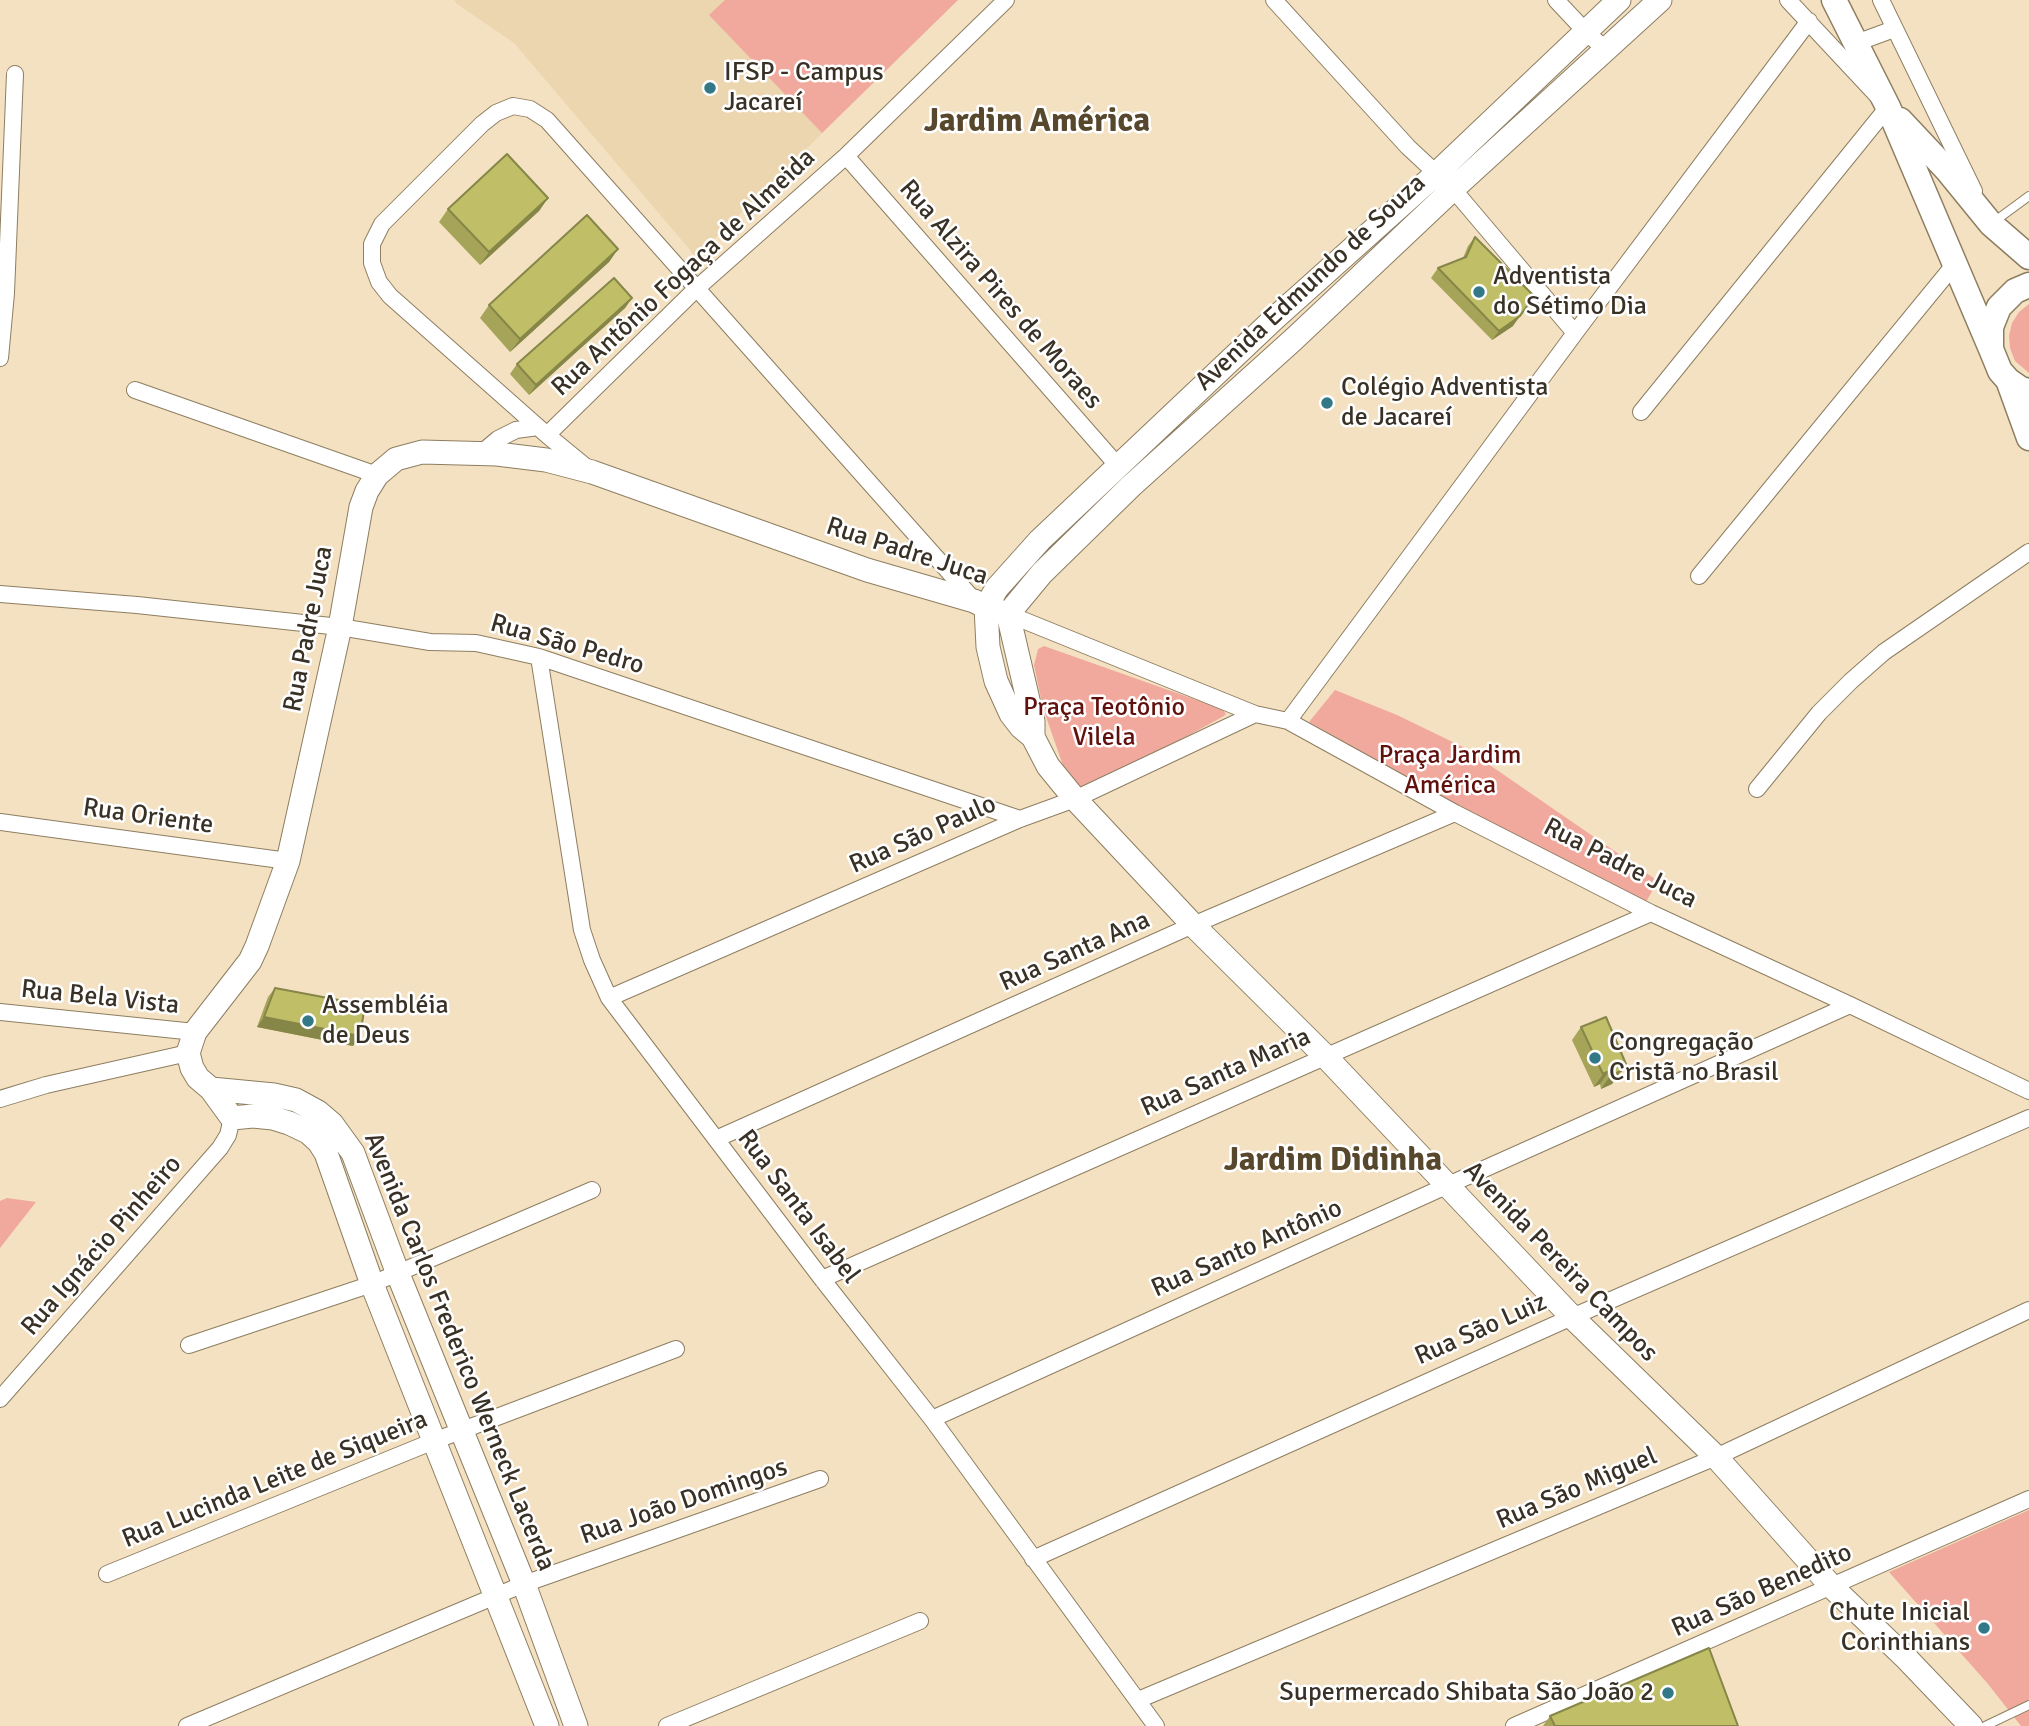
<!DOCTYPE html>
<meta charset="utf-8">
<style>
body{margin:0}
canvas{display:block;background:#f3e1c1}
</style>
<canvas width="2029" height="1726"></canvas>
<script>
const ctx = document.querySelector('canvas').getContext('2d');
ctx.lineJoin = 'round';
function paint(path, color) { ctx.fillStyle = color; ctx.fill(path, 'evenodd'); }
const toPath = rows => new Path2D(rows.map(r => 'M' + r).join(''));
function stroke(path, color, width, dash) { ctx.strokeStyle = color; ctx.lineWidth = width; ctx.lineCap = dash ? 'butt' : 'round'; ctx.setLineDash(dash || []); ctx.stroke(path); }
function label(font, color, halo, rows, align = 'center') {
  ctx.font = font + ' Signika,sans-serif'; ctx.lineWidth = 5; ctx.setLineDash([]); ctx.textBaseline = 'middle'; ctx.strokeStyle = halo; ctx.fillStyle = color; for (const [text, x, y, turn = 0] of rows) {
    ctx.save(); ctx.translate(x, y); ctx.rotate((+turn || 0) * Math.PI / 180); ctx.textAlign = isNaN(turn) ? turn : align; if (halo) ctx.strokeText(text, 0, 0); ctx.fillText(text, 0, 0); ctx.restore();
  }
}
paint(toPath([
 [454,0,958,0,696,257,514,43,457,4]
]), '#ecd6af');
paint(toPath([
 [725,0,958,0,822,133,709,15],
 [2029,304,2029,373,2015,361,2010,348,2009,336,2012,323,2019,312],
 [1044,646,1222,709,1226,714,1224,716,1094,787,1079,787,1067,777,1043,708,1034,665,1038,649],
 [1335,690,1397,715,1465,748,1658,881,1646,902,1466,812,1309,722],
 [7,1198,36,1202,0,1248,0,1201],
 [2029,1510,2029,1726,2021,1726,1988,1684,1889,1572]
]), '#f1a99e');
const lane = toPath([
 [1995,221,2029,196],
 [1985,1726,2029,1705]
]);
const street = toPath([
 [1274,0,1408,147,1453,189,1575,333],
 [1556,0,1586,32,1606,50],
 [1881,0,1974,191],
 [1856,43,1894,29],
 [846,156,1118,466],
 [0,358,6,293,15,74],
 [135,390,377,475],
 [1641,412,1888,107,1788,0],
 [547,435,696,289,846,156,1006,0],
 [479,455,498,439,516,430,538,427],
 [586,467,547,435,390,296,379,282,372,263,372,244,382,224,482,124,496,113,513,106,530,109,547,120,973,599],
 [1699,576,1954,265],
 [0,594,137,605,340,627,430,642,476,643,539,657,1020,819],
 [1008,614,1255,714,1288,721,1455,813,1651,913,1850,1005,2029,1091],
 [539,657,582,930,592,960,609,998,822,1279,932,1419,1156,1726],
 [1288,721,1575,333,1809,21],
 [1757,789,1819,713,1851,681,1884,652,2029,552],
 [0,822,288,861],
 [609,998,1020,819,1075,799,1255,714],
 [0,1012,195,1032],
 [0,1099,46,1085,188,1053],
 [716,1139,1193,925,1455,813],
 [822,1279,1651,913],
 [189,1345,372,1284,592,1190],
 [0,1399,220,1148,228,1135,232,1118],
 [932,1419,1446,1186,1850,1005],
 [1033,1559,1572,1317,2029,1118],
 [107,1574,434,1441,676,1349],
 [1138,1700,1716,1457,2029,1310],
 [187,1726,524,1584,820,1479],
 [667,1726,920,1621],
 [1514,1726,2029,1499]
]);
const secondary = toPath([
 [1619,0,1437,173,1275,318,1040,540,997,588,986,607,988,647,996,681,1011,714,1021,727,1033,737,1048,766,1075,799,1193,925,1325,1056,1572,1317,1716,1457,1832,1587,1907,1659,1971,1726],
 [1008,614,1042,573,1131,486,1294,339,1453,189,1660,0],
 [1008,614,1033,721,1033,737],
 [211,1089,274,1095,296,1100,318,1112,332,1124,353,1153,398,1274,524,1584,576,1726],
 [547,1726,372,1284,326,1153,319,1142,308,1132,289,1123,273,1118,253,1116,232,1118,211,1089,198,1078,192,1068,188,1053,195,1032,250,961,257,946,288,861,340,627,361,507,367,491,377,475,396,459,422,452,497,454,546,460,592,472,867,570,974,601,986,607,1008,614]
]);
const primary = toPath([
 [1834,0,1888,107,1991,349],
 [1900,120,1947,170,1991,224,2029,257],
 [2029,285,2015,291,1999,307,1991,327,1991,349,2000,371,2008,380,2021,389,2029,391],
 [2008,380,2029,438]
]);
stroke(lane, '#8e7e61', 10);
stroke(street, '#8e7e61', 18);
stroke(secondary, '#8e7e61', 25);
stroke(primary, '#8e7e61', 27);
stroke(lane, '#fff', 8);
stroke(street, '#fff', 16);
stroke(secondary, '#fff', 23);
stroke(primary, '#fff', 24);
paint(toPath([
 [548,198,539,211,480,265,439,222,448,209],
 [1475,237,1513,326,1492,340,1431,278,1438,268,1463,258,1468,246],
 [618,249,609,262,510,352,480,318,489,305],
 [632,298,625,308,529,395,510,374,517,364],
 [275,988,353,1046,257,1027,268,997],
 [1581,1027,1626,1064,1612,1084,1601,1089,1600,1084,1594,1087,1572,1040],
 [1550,1716,1738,1726,1543,1726]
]), '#a5a459');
paint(toPath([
 [548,198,539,211,480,265,489,252],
 [618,249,609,262,510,352,520,339],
 [1534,296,1513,326,1492,340,1499,331],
 [632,298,625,308,529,395,536,385],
 [264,1017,360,1036,353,1046,257,1027],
 [1626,1064,1612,1084,1601,1089,1610,1076,1619,1066],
 [1609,1071,1600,1084,1594,1087,1603,1074]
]), '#868648');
const building = toPath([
 [507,154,548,198,489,252,448,209,507,154],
 [587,215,618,249,520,339,489,305,587,215],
 [1475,237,1534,296,1520,316,1499,331,1438,268,1466,257,1475,237],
 [614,278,632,298,536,385,517,364,614,278],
 [275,988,365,1005,360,1036,264,1017,275,988],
 [1606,1017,1626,1064,1619,1066,1621,1071,1610,1076,1609,1071,1603,1074,1581,1027,1606,1017],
 [1709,1648,1738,1726,1555,1726,1550,1716,1709,1648]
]);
paint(building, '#c0bf67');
stroke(building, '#868648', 2);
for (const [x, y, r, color] of [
 [710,88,7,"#337887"],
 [1479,292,7,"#337887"],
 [1327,403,7,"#337887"],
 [308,1021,7,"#337887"],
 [1595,1058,7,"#337887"],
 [1984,1628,7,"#337887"],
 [1668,1693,7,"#337887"]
]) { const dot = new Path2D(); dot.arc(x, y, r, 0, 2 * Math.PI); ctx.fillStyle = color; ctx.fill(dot); stroke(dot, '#fff', 2.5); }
label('26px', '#393125', '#fff', [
 ["IFSP - Campus",724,73],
 ["Jacareí",724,103],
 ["Adventista",1493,277],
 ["do Sétimo Dia",1493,307],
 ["Colégio Adventista",1341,388],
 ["de Jacareí",1341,418],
 ["Assembléia",322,1006],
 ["de Deus",322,1036],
 ["Congregação",1609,1043],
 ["Cristã no Brasil",1609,1073],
 ["Chute Inicial",1970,1613,"right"],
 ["Corinthians",1970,1643,"right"],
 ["Supermercado Shibata São João 2",1654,1693,"right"]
], 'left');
label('26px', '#393125', '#fff', [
 ["Rua Antônio Fogaça de Almeida",684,273,-43],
 ["Avenida Edmundo de Souza",1311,283,-43],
 ["Rua Alzira Pires de Moraes",1000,295,49],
 ["Rua Padre Juca",907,552,18],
 ["Rua Padre Juca",309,629,-79],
 ["Rua São Pedro",567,645,16],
 ["Rua Oriente",148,817,8],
 ["Rua São Paulo",923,835,-24],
 ["Rua Padre Juca",1620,864,27],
 ["Rua Santa Ana",1075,952,-24],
 ["Rua Bela Vista",100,998,6],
 ["Rua Santa Maria",1226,1073,-24],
 ["Rua Santa Isabel",798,1207,53],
 ["Rua Ignácio Pinheiro",102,1246,-49],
 ["Rua Santo Antônio",1247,1249,-24],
 ["Avenida Pereira Campos",1560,1262,46],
 ["Rua São Luiz",1481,1330,-24],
 ["Avenida Carlos Frederico Werneck Lacerda",459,1352,68],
 ["Rua Lucinda Leite de Siqueira",275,1480,-22],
 ["Rua São Miguel",1577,1489,-23],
 ["Rua João Domingos",684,1502,-19],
 ["Rua São Benedito",1762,1591,-24]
]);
label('26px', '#61110d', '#fff', [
 ["Praça Teotônio",1104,708],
 ["Vilela",1104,738],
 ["Praça Jardim",1450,756],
 ["América",1450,786]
]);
label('bold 33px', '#57472c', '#fff', [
 ["Jardim América",1037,122],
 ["Jardim Didinha",1333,1161]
]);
</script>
